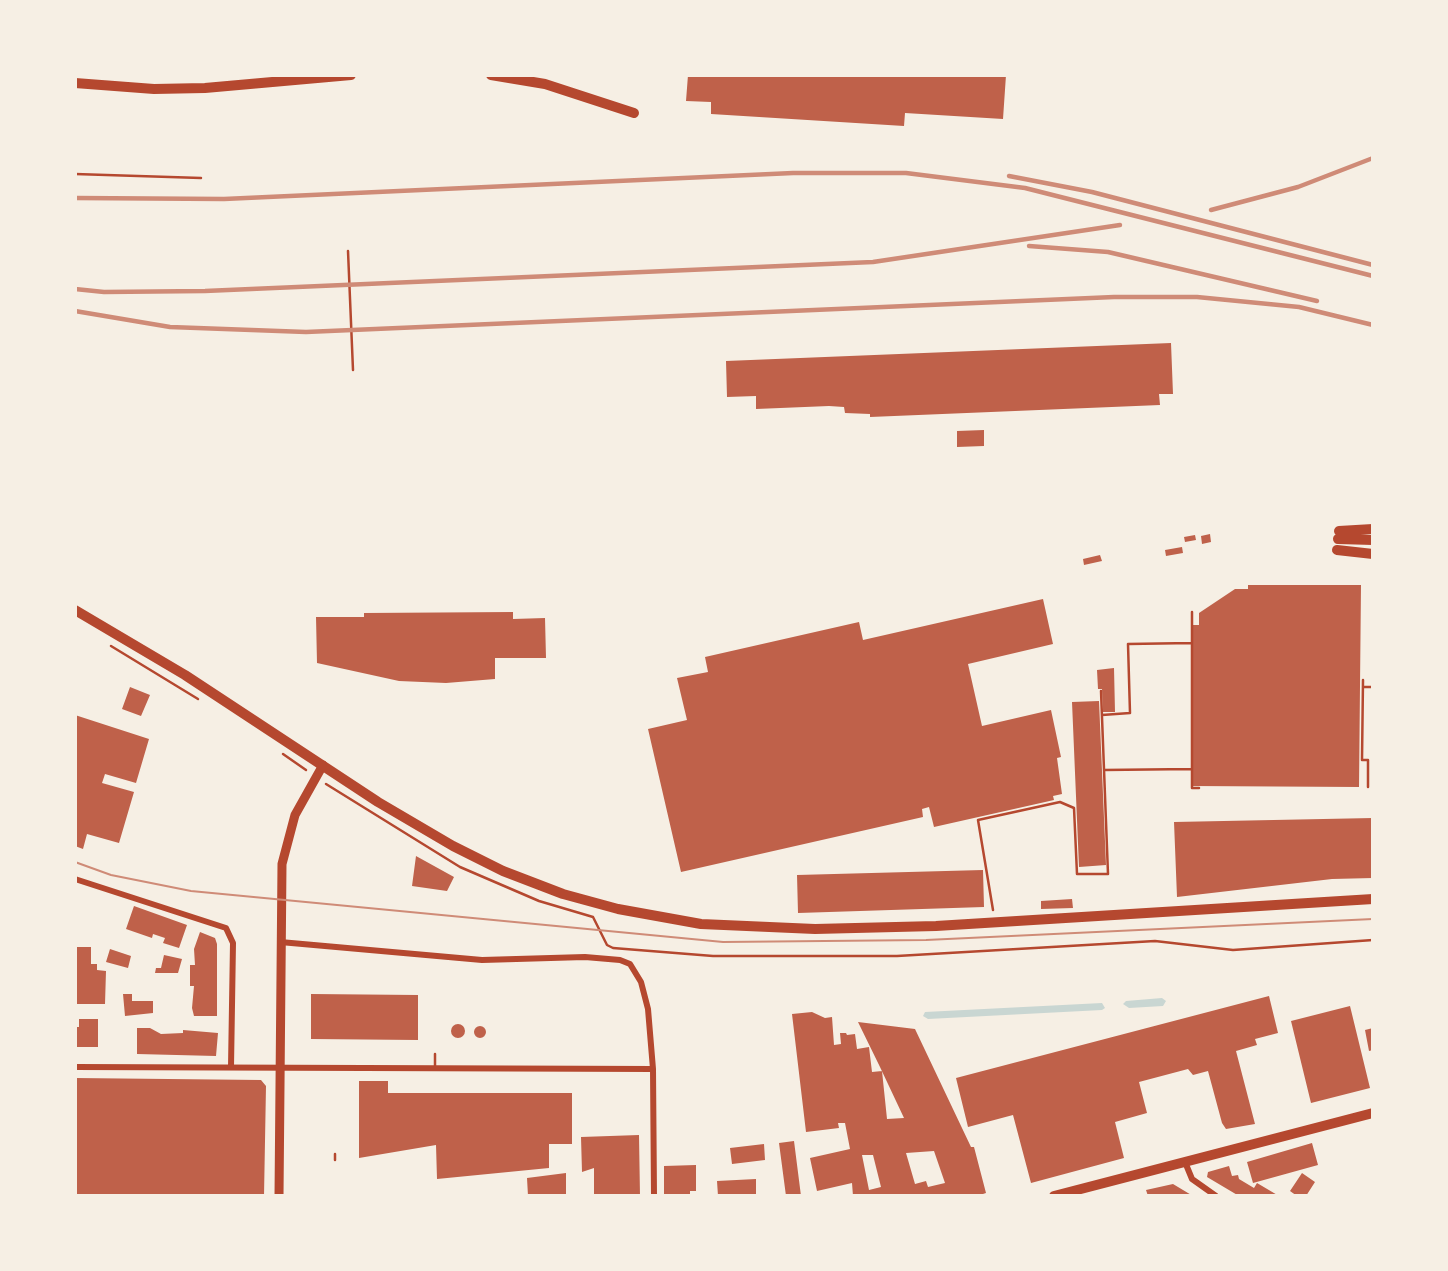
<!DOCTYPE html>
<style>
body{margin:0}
#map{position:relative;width:1448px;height:1271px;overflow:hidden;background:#f6efe4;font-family:"Nunito Sans",sans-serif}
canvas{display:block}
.frame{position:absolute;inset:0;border:77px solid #f6efe4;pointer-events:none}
</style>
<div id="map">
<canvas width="1448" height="1271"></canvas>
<div class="frame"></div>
</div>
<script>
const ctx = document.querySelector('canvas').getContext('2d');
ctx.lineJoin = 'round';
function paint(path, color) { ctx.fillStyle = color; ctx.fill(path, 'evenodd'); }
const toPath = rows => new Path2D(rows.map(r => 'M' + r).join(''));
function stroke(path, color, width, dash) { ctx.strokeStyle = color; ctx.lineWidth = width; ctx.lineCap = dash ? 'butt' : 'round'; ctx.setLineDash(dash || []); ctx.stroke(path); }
paint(toPath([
 [1162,998,1166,1001,1163,1006,1129,1008,1123,1004,1126,1001],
 [1102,1003,1105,1008,1102,1010,928,1019,923,1016,925,1012]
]), '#c9d6d2');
paint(toPath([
 [688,75,1006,75,1003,119,905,113,904,126,711,114,711,102,686,101],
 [1171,343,1173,394,1159,394,1160,405,870,417,870,414,845,413,844,407,829,406,756,409,756,396,727,397,726,361],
 [984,430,984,446,957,447,957,431],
 [1210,534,1211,542,1202,544,1201,536],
 [1195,535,1196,540,1185,542,1184,537],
 [1182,547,1183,553,1166,556,1165,550],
 [1100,555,1102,561,1084,565,1083,559],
 [1248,585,1361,585,1359,787,1193,786,1193,625,1199,625,1199,613,1235,589,1248,589],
 [1043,599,1053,644,968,664,982,726,1051,710,1061,757,1057,758,1062,794,1053,796,1054,800,934,827,929,807,922,809,923,817,681,872,648,729,687,720,677,678,708,672,705,657,859,622,863,640],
 [513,612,513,619,545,618,546,658,495,658,495,679,446,683,399,681,317,663,316,617,364,617,364,613],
 [1114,668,1115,712,1103,712,1102,689,1098,689,1097,670],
 [130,687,150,695,141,716,122,709],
 [1099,701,1106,865,1079,867,1072,702],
 [75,715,149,739,136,783,105,774,102,783,134,792,119,843,87,834,83,849,75,846],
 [1373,818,1373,878,1332,879,1177,897,1174,822],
 [416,856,454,877,447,891,412,886],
 [983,870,984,907,798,913,797,875],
 [1072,899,1073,908,1041,909,1041,901],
 [134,906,187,925,179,948,163,943,165,938,153,934,152,938,126,929],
 [200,932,215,938,217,944,217,1016,194,1016,192,1008,194,986,190,986,190,965,195,965,194,949],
 [75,947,91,947,91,964,97,964,97,970,106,971,105,1004,75,1004],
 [110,949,131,956,128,968,106,962],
 [164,955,182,959,178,973,155,973,156,968,161,968],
 [123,994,132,994,132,1001,153,1001,153,1013,125,1016],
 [311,994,418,995,418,1040,311,1039],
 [1269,996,1278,1033,1255,1039,1257,1045,1236,1051,1255,1124,1226,1129,1222,1123,1208,1071,1193,1075,1188,1069,1139,1082,1147,1113,1115,1122,1124,1158,1031,1183,1013,1115,968,1127,956,1078],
 [1350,1006,1370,1088,1311,1103,1291,1021],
 [812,1012,825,1018,832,1017,834,1045,841,1044,840,1033,846,1033,847,1035,855,1034,857,1049,869,1047,872,1072,882,1071,887,1119,904,1118,880,1067,858,1022,915,1029,971,1147,974,1147,986,1193,977,1196,853,1196,852,1183,817,1191,810,1158,850,1149,845,1123,838,1123,839,1128,806,1132,792,1014],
 [934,1151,945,1183,928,1187,926,1181,915,1184,906,1153],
 [862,1155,873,1155,881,1187,869,1190],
 [79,1019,98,1019,98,1047,75,1047,75,1027,79,1027],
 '451 1031a7 7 0 1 1 14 0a7 7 0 1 1-14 0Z',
 '474 1032a6 6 0 1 1 12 0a6 6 0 1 1-12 0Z',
 [137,1028,150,1028,161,1034,183,1033,183,1030,218,1033,216,1056,137,1054],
 [1373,1028,1373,1050,1369,1051,1365,1030],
 [75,1078,261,1080,266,1086,264,1196,75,1196],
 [359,1081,388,1081,388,1093,572,1093,572,1144,549,1144,549,1168,437,1179,436,1145,359,1158],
 [639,1135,640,1196,594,1196,594,1168,582,1172,581,1137],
 [794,1141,801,1196,786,1196,779,1143],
 [1312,1143,1318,1165,1253,1183,1247,1162],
 [764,1144,765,1160,732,1164,730,1148],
 [696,1165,696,1191,690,1191,690,1196,664,1196,664,1166],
 [1229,1166,1232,1176,1238,1175,1239,1179,1254,1188,1257,1183,1279,1196,1239,1196,1207,1177,1208,1172],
 [566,1173,566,1196,528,1196,527,1178],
 [1302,1173,1315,1182,1306,1196,1297,1196,1290,1191],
 [756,1179,756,1196,718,1196,717,1181],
 [1173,1184,1193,1196,1148,1196,1146,1190]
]), '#bf614a');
stroke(toPath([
 [75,174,201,178],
 [348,251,353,370],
 [1192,612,1192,788,1199,788],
 [111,646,198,699],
 [1363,680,1362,760,1368,760,1368,787],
 [1363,687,1373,687],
 [1102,715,1130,713,1128,644,1192,643],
 [283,754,306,770],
 [1104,770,1192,769],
 [326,784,460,867,539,901,593,917,607,945,613,948,713,956,897,956,1155,941,1233,950,1373,940],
 [993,910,978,820,1060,802,1074,808,1077,874,1108,874,1101,691],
 [335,1154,335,1160]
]), '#b5482f', 2.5);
stroke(toPath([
 [435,1054,435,1068]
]), '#b5482f', 2.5);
stroke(toPath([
 [75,879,226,928,233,943,231,1067],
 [280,942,482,960,585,957,620,960,630,964,641,982,648,1009,653,1069,654,1196],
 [75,1067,653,1069],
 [1185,1162,1192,1179,1216,1196]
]), '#b5482f', 6);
stroke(toPath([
 [279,1196,282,864,295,815,323,765]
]), '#b5482f', 9);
stroke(toPath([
 [75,610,185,675,378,802,453,846,503,871,563,894,618,909,701,924,815,929,936,926,1373,899],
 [1054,1196,1373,1113]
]), '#b5482f', 10);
stroke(toPath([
 [491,75,545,84,634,113],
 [75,83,154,89,205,88,351,75],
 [1339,531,1373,529],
 [1338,539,1373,540],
 [1337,550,1373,554]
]), '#b5482f', 10);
stroke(toPath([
 [75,862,111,875,191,891,723,942,926,940,1373,919]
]), '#cf8b77', 2);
stroke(toPath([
 [1009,176,1092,192,1373,265],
 [75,198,224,199,793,173,906,173,1025,188,1373,276],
 [1211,210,1298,187,1373,158],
 [1029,246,1108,252,1317,301],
 [75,289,104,292,205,291,873,262,1120,225],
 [75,311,170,327,306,332,1114,297,1197,297,1299,307,1373,325]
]), '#cf8b77', 4.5);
</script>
